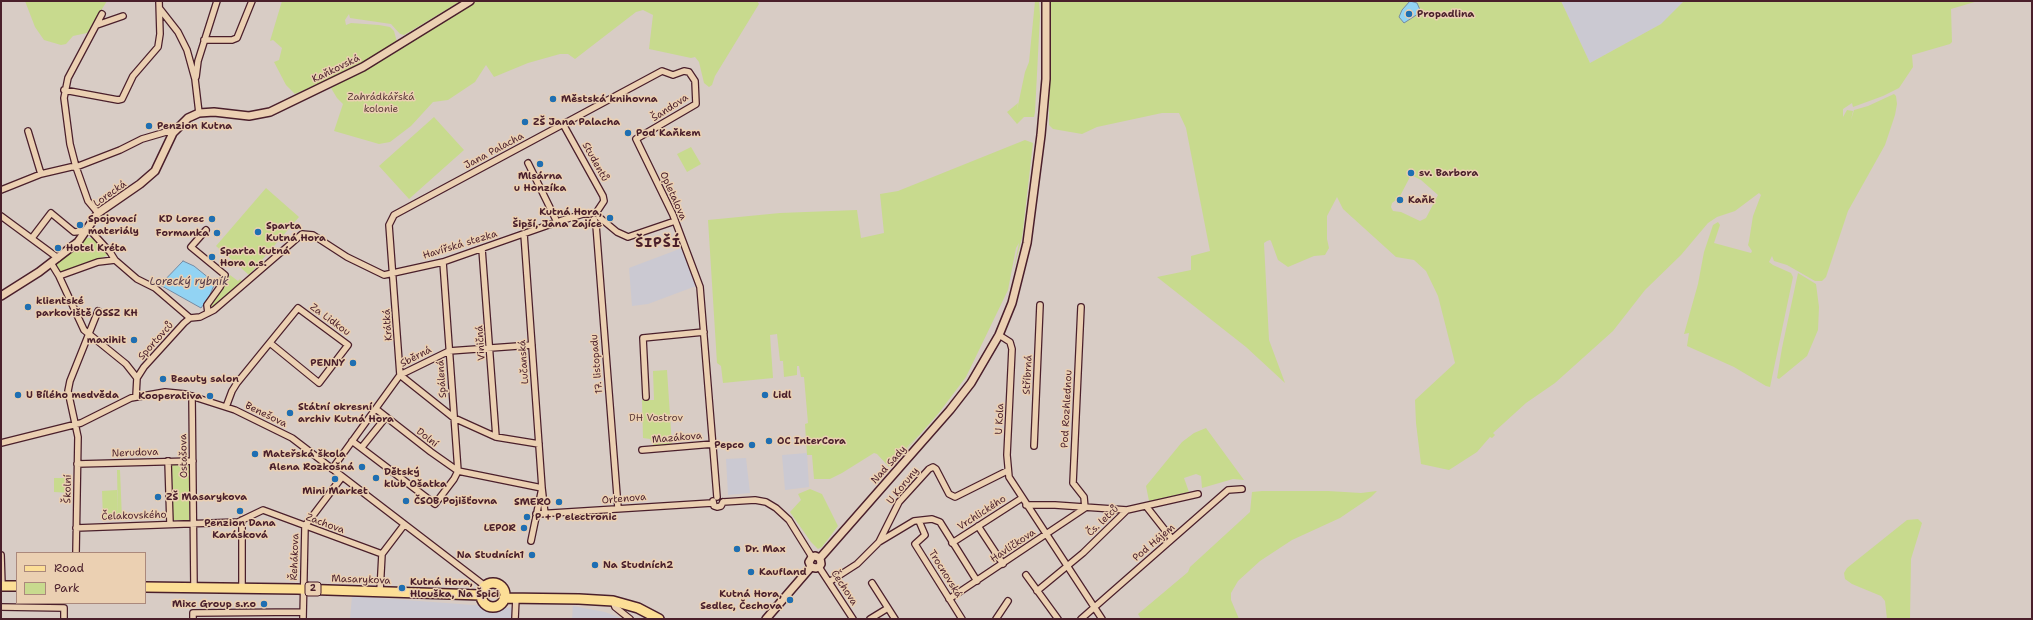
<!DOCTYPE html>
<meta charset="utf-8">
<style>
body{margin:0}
#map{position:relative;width:2033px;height:620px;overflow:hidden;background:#d8ccc5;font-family:"Shantell Sans",sans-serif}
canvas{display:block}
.frame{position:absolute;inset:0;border:2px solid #4a1f2b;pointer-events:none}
.legend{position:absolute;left:16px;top:552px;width:130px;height:52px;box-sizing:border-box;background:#ebd0b2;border:1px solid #ab897c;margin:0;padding:5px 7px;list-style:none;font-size:12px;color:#4a1f2b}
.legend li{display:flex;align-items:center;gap:8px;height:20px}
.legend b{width:20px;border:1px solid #ab897c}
</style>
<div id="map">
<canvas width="2033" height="620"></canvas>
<div class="frame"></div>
<ul class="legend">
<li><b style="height:5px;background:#fcde96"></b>Road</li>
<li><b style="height:11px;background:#c8da8e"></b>Park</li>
</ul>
</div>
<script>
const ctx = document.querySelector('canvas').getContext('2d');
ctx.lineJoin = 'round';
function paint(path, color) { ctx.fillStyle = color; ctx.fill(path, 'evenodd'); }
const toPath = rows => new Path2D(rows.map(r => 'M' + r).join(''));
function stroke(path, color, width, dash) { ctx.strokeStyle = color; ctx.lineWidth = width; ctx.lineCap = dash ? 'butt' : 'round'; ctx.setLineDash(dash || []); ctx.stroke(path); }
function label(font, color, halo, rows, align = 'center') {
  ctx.font = font + ' "Shantell Sans",sans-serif'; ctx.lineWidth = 3; ctx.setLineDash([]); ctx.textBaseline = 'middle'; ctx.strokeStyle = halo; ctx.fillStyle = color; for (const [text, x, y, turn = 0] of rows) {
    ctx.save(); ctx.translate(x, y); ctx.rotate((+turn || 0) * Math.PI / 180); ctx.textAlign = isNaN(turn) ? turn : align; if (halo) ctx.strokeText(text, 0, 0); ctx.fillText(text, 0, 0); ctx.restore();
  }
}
paint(toPath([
 [1561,1,1684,1,1663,23,1590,63],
 [682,248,696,286,648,304,632,306,629,268],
 [807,453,809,487,785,490,782,455],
 [746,458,750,493,728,495,726,459],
 [352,596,513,608,512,619,350,619],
 [573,606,605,612,623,619,572,619]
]), '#cbc9d2');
paint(toPath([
 [25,1,107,1,87,33,73,36,66,44,61,45,44,40,35,27],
 [282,1,461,1,404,35,400,34,391,24,350,18,349,14,345,20,346,25,351,23,379,25,390,27,394,31,397,42,359,66,295,94,286,85,274,62,279,60,282,48,273,40,270,41],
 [476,1,757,1,759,4,715,76,712,85,709,87,704,83,699,62,695,57,691,58,649,49,653,15,643,10,636,12,575,59,568,54,560,54,528,63,494,77,486,65,475,82,448,100,433,102,411,126,390,142,379,144,334,131,343,104,337,98,331,88,390,56],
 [1035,1,1039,1,1040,16,1035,112,1034,117,1024,117,1017,124,1007,112,1018,103,1017,110,1025,72,1029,62],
 [1050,1,1561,1,1590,63,1661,24,1684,1,1978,1,1951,9,1952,42,1950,44,1912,55,1913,67,1899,88,1883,96,1853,107,1852,103,1843,109,1843,117,1847,110,1853,111,1851,120,1854,110,1868,106,1894,94,1896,96,1897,104,1895,115,1885,145,1848,211,1826,277,1822,281,1815,281,1787,265,1774,261,1772,256,1769,262,1773,265,1791,273,1793,277,1770,387,1766,386,1734,367,1687,346,1689,333,1684,334,1698,284,1704,252,1713,225,1718,222,1720,225,1714,243,1751,253,1752,251,1748,245,1749,241,1753,216,1761,195,1759,193,1735,211,1717,217,1708,223,1681,255,1645,290,1613,331,1555,383,1526,403,1493,433,1495,435,1492,438,1490,437,1477,452,1449,470,1421,464,1416,423,1415,400,1455,363,1438,296,1426,271,1414,260,1396,257,1343,209,1337,197,1327,216,1327,239,1329,248,1325,255,1314,256,1288,267,1278,260,1271,241,1270,240,1267,241,1264,243,1269,340,1285,383,1246,347,1157,277,1191,270,1191,256,1210,251,1186,128,1179,113,1162,113,1097,127,1082,134,1053,129,1049,125],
 [1411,175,1421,180,1438,195,1426,218,1420,221,1401,212,1393,211,1391,207,1392,203,1399,198],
 [434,117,464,150,409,199,379,166],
 [1025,140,1033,143,1022,238,1013,272,1019,243,1016,248,1008,290,966,377,938,414,891,467,919,434,889,467,877,454,874,453,842,473,830,479,814,479,812,455,807,455,805,424,808,423,804,377,801,377,799,366,797,366,797,375,784,377,783,361,780,361,777,334,770,335,773,378,723,383,721,366,717,363,708,220,780,213,857,210,861,238,884,233,880,194,898,191],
 [691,147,701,164,687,172,677,154],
 [266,188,299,217,249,275,216,246],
 [86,238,93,238,108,255,61,274,57,265,58,262],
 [1798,273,1816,284,1819,307,1818,330,1807,356,1779,379,1777,378,1782,348],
 [230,275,238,281,240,279,244,283,210,309,208,306],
 [667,370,672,446,654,446,650,439,643,438,642,400,654,400,653,371],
 [1206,428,1244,480,1233,479,1202,488,1201,476,1196,474,1184,478,1189,492,1149,501,1146,486,1182,442,1194,433],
 [172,465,190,466,189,520,173,520],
 [117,470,120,470,122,519,118,519],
 [54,478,71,478,71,493,54,492],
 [810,489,822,494,838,526,822,547,818,549,811,542,790,512,801,500,798,494],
 [117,490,118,519,103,519,102,491],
 [1262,491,1328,491,1361,493,1377,491,1371,497,1340,518,1292,540,1260,561,1238,581,1231,593,1231,600,1239,619,1141,619,1138,614,1188,572,1190,567,1250,512,1252,492],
 [1918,519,1922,523,1911,559,1910,619,1887,619,1885,601,1881,596,1852,584,1845,579,1844,573,1847,568,1907,520]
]), '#c8da8e');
const water = toPath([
 [1410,1,1417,3,1421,12,1404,23,1399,17,1402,10,1410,1],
 [183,261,194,266,215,283,209,297,201,308,160,285,183,261]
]);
paint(water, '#92d3f3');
stroke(water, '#758ba3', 1);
const minor = toPath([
 [160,9,178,32,187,50,195,79,199,113],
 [97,25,123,16],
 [204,40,232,40,237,38,252,1],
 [196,77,198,61,217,1],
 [64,90,118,100,122,99,133,76,158,47,160,34,159,1],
 [563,124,603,196,604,201,598,210],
 [28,131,41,174],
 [528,163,557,222],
 [1,190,41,174,71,167,76,167,120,150,142,139,166,132,173,133],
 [98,213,88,201,76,167,70,144,64,98,68,78,102,14],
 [1,216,58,258],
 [599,217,617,232,628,237,675,221],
 [594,219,596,225,618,508],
 [88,228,110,252,115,260],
 [206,230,191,247,225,275,220,287,207,305,208,313],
 [524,234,542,488,531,541],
 [32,238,51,213,74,232,86,231],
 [482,249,496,437],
 [51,263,59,276,84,330,126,364,137,378],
 [59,276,98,262,115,260,137,279,155,288,190,318],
 [1081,307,1073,483,1084,497,1085,508],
 [999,335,1010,342,1012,349,1007,455,1009,477,1102,619],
 [400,375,389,225,394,215,662,71,673,75,684,71,689,72,695,81,696,104,636,139,673,215,700,287,717,497],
 [400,375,454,418,496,437,539,444],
 [136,396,137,378,144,367,184,323,190,318,200,317,214,310,302,234,313,235,347,257,384,275,443,262,560,221,583,214,590,214],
 [192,396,194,587],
 [646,397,643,338,704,332],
 [226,407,232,391,237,383,298,308,348,345,319,383,270,343],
 [376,409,431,452,458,471,542,488,545,514],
 [352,441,435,504,454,479,458,471,443,262],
 [1,443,81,423,131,398,165,392,185,394,235,410,292,438,485,586],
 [1034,446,1040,305],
 [362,447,386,417],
 [642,450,713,444],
 [168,461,170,524],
 [77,464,193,461],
 [332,469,400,375,449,351,532,345],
 [713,501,714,506,717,507,721,506,723,502],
 [723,502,755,500,766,502,776,508,789,520,812,557],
 [1026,505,1055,505,1127,510],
 [1146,506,1172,539],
 [536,514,712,503],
 [919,521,925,535,915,544,962,619],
 [978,526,1003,564],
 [76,528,238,522,263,510,382,554],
 [879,542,899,502,929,469,933,467,936,469,949,494,955,497,1007,471],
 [952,543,1022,498],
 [76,553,78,437,68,391,70,381,98,311],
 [1,555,2,586],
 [819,567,853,619],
 [1026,575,1058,619],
 [829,582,857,564,879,542,914,521,932,519,940,522,977,581],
 [872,583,895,619],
 [242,588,242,520],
 [380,591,382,554,404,525],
 [1037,591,1083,553,1127,510,1198,494],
 [949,599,1085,508],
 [613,601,615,607,630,619],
 [1,607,64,608,64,619],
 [193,619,193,613,303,612],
 [303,619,305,526,342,477],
 [515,619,516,598],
 [870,619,888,608],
 [996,619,1008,601],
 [1081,619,1228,490,1242,489]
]);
const tertiary = toPath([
 [1,296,39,272,78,242,98,213,140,184,155,171,173,133,188,118,199,113,214,112,249,116,270,112,363,67,470,1],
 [820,558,950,410,971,383,999,335,1012,303,1027,243,1041,135,1046,79,1046,1],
 [811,567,809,562,812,557,815,556,820,558],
 [811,567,816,568,819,567,821,564,820,558],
 [766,619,811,567]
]);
const primary = toPath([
 '481 595a12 12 0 1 1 24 0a12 12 0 1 1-24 0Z',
 [1,586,17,586],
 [145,587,297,589,481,595],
 [504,598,579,599,613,601,638,608,659,619]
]);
stroke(minor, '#4a1f2b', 8);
stroke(tertiary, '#4a1f2b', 10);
stroke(primary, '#4a1f2b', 12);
stroke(minor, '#ebd0b2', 5.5);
stroke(tertiary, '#ebd0b2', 7);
stroke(primary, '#fcde96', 9);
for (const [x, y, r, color] of [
 [1409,14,4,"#1f6fb2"],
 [553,99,4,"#1f6fb2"],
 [525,122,4,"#1f6fb2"],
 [149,126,4,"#1f6fb2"],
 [628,133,4,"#1f6fb2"],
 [540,164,4,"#1f6fb2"],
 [1411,173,4,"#1f6fb2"],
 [1400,200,4,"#1f6fb2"],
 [610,218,4,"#1f6fb2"],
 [212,219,4,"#1f6fb2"],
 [80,225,4,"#1f6fb2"],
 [258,232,4,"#1f6fb2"],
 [217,233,4,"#1f6fb2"],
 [58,248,4,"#1f6fb2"],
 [212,257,4,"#1f6fb2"],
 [28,307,4,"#1f6fb2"],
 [134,340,4,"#1f6fb2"],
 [353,363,4,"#1f6fb2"],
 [163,379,4,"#1f6fb2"],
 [18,395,4,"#1f6fb2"],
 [765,395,4,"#1f6fb2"],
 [210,396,4,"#1f6fb2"],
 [290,413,4,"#1f6fb2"],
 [769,441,4,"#1f6fb2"],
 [752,445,4,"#1f6fb2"],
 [255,454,4,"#1f6fb2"],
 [362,467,4,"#1f6fb2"],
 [376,478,4,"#1f6fb2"],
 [335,479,4,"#1f6fb2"],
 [158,497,4,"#1f6fb2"],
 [406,501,4,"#1f6fb2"],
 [559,502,4,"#1f6fb2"],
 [240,511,4,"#1f6fb2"],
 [527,517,4,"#1f6fb2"],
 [524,528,4,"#1f6fb2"],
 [737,549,4,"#1f6fb2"],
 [532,555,4,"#1f6fb2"],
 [595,565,4,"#1f6fb2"],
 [751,572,4,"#1f6fb2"],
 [402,588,4,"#1f6fb2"],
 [790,600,4,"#1f6fb2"],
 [264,604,4,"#1f6fb2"]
]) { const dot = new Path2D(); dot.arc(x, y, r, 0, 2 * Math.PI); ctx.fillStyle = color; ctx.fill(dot); stroke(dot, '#ebd0b2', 1.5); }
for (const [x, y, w] of [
 [313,589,16]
]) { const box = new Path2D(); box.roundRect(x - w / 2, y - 7, w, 14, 3); ctx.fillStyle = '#ebd0b2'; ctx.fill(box); stroke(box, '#4a1f2b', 1); }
label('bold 9px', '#4a1f2b', null, [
 ["2",313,589]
]);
label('bold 10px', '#4a1f2b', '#ebd0b2', [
 ["Propadlina",1417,14],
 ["Městská knihovna",561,99],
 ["ZŠ Jana Palacha",533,122],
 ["Penzion Kutna",157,126],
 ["Pod Kaňkem",636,133],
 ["sv. Barbora",1419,173],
 ["Mlsárna",540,176,"center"],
 ["u Honzíka",540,188,"center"],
 ["Kaňk",1408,200],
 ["Kutná Hora,",602,212,"right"],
 ["Šipší, Jana Zajíce",602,224,"right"],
 ["Spojovací",88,219],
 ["materiály",88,231],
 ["KD Lorec",204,219,"right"],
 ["Sparta",266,226],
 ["Kutná Hora",266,238],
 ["Formanka",209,233,"right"],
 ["Hotel Kréta",66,248],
 ["Sparta Kutná",220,251],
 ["Hora a.s.",220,263],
 ["klientské",36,301],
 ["parkoviště OSSZ KH",36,313],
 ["maxihit",126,340,"right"],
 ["PENNY",345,363,"right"],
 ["Beauty salon",171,379],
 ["U Bílého medvěda",26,395],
 ["Lidl",773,395],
 ["Kooperativa",202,396,"right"],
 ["Státní okresní",298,407],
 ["archiv Kutná Hora",298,419],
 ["OC InterCora",777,441],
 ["Pepco",744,445,"right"],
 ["Mateřská škola",263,454],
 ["Alena Rozkošná",354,467,"right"],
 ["Dětský",384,472],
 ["klub Ošatka",384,484],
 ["Mini Market",335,491,"center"],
 ["ZŠ Masarykova",166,497],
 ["ČSOB Pojišťovna",414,501],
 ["SMERO",551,502,"right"],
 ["P + P electronic",535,517],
 ["Penzion Dana",240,523,"center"],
 ["Karásková",240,535,"center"],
 ["LEPOR",516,528,"right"],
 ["Dr. Max",745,549],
 ["Na Studních1",524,555,"right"],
 ["Na Studních2",603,565],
 ["Kaufland",759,572],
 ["Kutná Hora,",410,582],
 ["Hlouška, Na Špici",410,594],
 ["Kutná Hora,",782,594,"right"],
 ["Sedlec, Čechova",782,606,"right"],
 ["Mixc Group s.r.o",256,604,"right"]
], 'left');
label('10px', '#4a1f2b', '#ebd0b2', [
 ["Kaňkovská",336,69,-26],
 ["Šandova",670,108,-33],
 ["Jana Palacha",494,151,-28],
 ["Studentů",595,162,61],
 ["Lorecká",110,194,-35],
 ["Opletalova",673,196,66],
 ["Havířská stezka",460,245,-17],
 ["Za Lidkou",330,320,36],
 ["Krátká",388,325,-94],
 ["Sportovců",156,341,-48],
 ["Viničná",481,343,-94],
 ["Sběrná",416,357,-27],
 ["Lučanská",524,362,-94],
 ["17. listopadu",597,364,-95],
 ["Stříbrná",1028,375,-87],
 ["Spálená",442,379,-94],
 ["Pod Rozhlednou",1067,409,-87],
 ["Benešova",266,415,26],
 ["U Kola",1000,419,-87],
 ["Dolní",427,438,38],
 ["Mazákova",677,438,-5],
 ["Nerudova",135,453,-2],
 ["Ostašova",184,456,-91],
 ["Nad Sady",889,465,-48],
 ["U Koruny",903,486,-51],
 ["Školní",68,489,-89],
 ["Ortenova",624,499,-5],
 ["Vrchlického",982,513,-33],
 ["Čelakovského",134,516,-2],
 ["Čs. letců",1103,521,-44],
 ["Zachova",325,524,20],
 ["Pod Hájem",1154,543,-40],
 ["Havlíčkova",1013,546,-34],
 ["Řehákova",295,557,-88],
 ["Trocnovská",945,574,58],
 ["Masarykova",361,580,2],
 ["Čechova",844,588,57]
]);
label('10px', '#5d3b3a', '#ebd0b2', [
 ["Zahrádkářská",381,97],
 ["kolonie",381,109],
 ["DH Vostrov",656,418]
]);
label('italic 11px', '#553a49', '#ebd0b2', [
 ["Lorecký rybník",189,282]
]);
ctx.letterSpacing = '1px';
label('bold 14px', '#4a1f2b', '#ebd0b2', [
 ["ŠIPŠÍ",658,243]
]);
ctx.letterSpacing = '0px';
</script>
